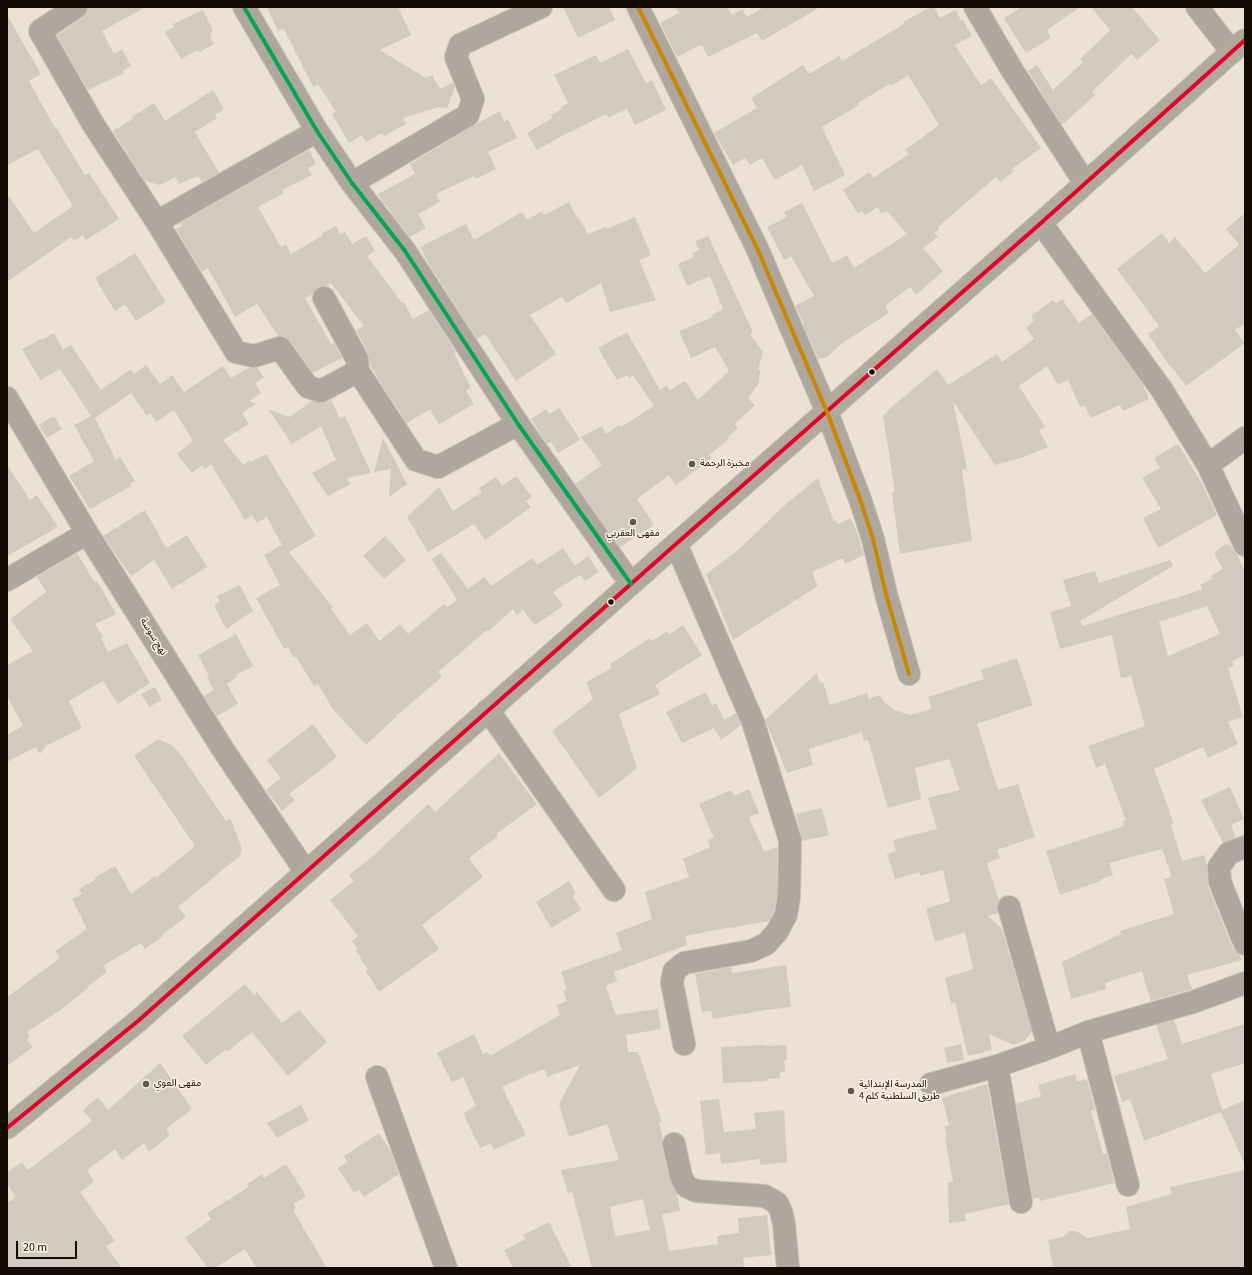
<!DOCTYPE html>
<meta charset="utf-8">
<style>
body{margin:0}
#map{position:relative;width:1252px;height:1275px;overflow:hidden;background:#ece1d2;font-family:"Source Sans 3",sans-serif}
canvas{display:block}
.frame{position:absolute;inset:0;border:8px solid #130c04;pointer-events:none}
.scale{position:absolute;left:16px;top:1241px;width:61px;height:18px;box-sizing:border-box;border:2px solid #130c04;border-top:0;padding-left:5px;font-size:12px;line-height:14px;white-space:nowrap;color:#130c04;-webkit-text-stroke:3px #fef1e1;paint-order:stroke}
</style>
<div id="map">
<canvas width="1252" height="1275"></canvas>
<div class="frame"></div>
<div class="scale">20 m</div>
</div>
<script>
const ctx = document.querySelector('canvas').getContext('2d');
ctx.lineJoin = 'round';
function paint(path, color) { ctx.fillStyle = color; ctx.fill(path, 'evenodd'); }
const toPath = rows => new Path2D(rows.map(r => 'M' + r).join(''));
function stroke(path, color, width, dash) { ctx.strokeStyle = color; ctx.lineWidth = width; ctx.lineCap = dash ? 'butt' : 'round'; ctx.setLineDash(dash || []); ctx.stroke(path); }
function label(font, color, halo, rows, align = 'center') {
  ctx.font = font + ' "Source Sans 3","Noto Sans Arabic",sans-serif'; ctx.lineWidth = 3; ctx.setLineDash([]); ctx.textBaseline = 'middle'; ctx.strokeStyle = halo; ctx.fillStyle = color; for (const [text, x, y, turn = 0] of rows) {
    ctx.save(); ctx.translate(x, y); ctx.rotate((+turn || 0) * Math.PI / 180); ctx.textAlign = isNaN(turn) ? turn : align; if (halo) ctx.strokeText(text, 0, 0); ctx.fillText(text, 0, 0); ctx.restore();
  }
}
paint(toPath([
 [88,7,146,7,102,31,114,54,122,49,131,66,123,71,124,73,88,90,57,35,83,17,87,13],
 [267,7,398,7,411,35,380,50,426,78,432,75,440,89,453,82,455,87,447,108,439,107,403,118,406,124,384,136,382,133,366,142,362,135,349,143,332,114,336,112,318,84,313,87,284,29,278,31],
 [563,7,609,7,615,20,578,38],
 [675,7,727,7,732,15,742,9,747,17,764,7,820,7,762,41,757,33,708,57,702,45,700,46,700,45,677,57,660,23,679,13],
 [931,7,934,7,940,18,956,10,961,21,963,20,972,36,955,45,981,85,991,78,1041,148,1012,169,1014,171,1000,182,996,177,938,227,939,229,934,233,938,237,923,248,943,271,916,295,910,287,885,306,889,313,841,344,827,357,818,359,803,325,804,324,795,306,814,296,791,256,784,260,767,227,787,217,784,212,802,203,832,263,847,255,854,268,907,234,887,211,881,214,878,207,865,215,862,211,858,214,843,190,870,172,873,178,909,154,905,150,939,125,908,75,891,86,890,84,858,103,859,105,822,127,845,175,814,191,802,165,775,180,762,158,750,165,745,158,733,165,714,133,757,108,751,98,803,65,809,74,839,56,842,61,904,24,903,22],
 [1022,7,1080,7,1047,30,1051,38,1026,53,1004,18],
 [1091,7,1132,7,1160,40,1137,60,1131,54,1092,92,1095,95,1062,125,1028,71,1037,65,1053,90,1083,62,1080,59,1110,30],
 [203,10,213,31,210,33,212,37,210,38,214,44,200,52,198,50,181,59,165,32,174,27,173,24],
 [7,15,41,74,29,81,55,128,56,127,85,175,89,173,119,219,86,240,83,235,74,241,71,237,7,282,7,194,34,233,73,206,38,149,7,165],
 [628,49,646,83,652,80,666,110,635,125,627,109,608,118,606,114,569,133,569,132,537,150,527,133,552,118,551,115,562,109,561,107,568,103,554,75,596,55,600,63],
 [213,90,224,109,215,115,217,118,195,132,219,173,202,182,198,176,179,184,175,177,160,185,145,181,113,131,133,119,132,117,154,103,165,121],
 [500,111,504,122,508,119,517,138,488,152,496,169,476,179,474,176,436,194,440,202,418,214,426,228,410,237,392,214,387,206,386,206,381,200,378,194,415,174,410,164,476,124],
 [309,150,316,164,308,168,312,175,282,190,284,193,258,207,281,247,286,244,291,254,322,236,321,234,336,226,340,234,345,232,352,244,366,236,375,251,367,256,402,303,404,302,413,319,429,310,456,352,454,353,471,388,466,391,474,404,439,424,430,409,407,423,380,382,370,364,368,353,356,330,364,326,331,283,326,286,318,287,313,294,305,298,331,344,334,343,342,358,313,373,290,341,284,336,278,336,257,304,235,317,208,268,202,272,176,229,182,226,180,223],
 [569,202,577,218,578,217,588,234,606,227,607,229,635,217,651,255,639,260,656,300,610,312,601,283,566,303,562,297,530,315,556,354,516,381,485,334,477,339,428,263,420,247,466,224,474,240,522,212,527,220,542,211,544,215],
 [1245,213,1245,323,1235,330,1245,343,1186,386,1172,367,1171,368,1148,334,1159,326,1117,269,1162,233,1169,243,1175,237,1205,273,1239,245,1226,229],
 [708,236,753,332,750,334,763,352,758,370,760,370,759,383,748,398,755,405,735,424,738,428,728,437,729,439,709,455,712,458,676,485,669,475,637,499,654,525,620,547,575,484,602,465,581,437,602,426,606,434,620,425,621,427,654,406,633,375,629,378,627,375,617,380,598,348,627,332,660,390,667,385,670,390,685,381,698,400,729,371,715,347,691,358,679,331,713,317,712,315,723,309,710,276,687,286,678,264,694,257,692,253,699,250,695,241],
 [135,253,166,302,136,321,125,304,115,311,95,278],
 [1062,299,1079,323,1092,314,1143,385,1149,399,1123,411,1120,405,1091,418,1084,405,1080,407,1068,380,1058,385,1047,366,1019,386,1045,427,1039,430,1048,447,1021,458,995,465,953,401,967,469,962,470,972,541,900,554,892,493,895,492,883,416,895,404,937,369,948,385,997,354,1002,362,1034,339,1026,328,1034,321,1031,316,1053,300,1056,303],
 [54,333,63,350,71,345,101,390,131,369,134,374,146,365,160,384,172,375,184,392,223,366,231,378,249,368,258,368,264,378,255,383,261,393,249,401,256,404,242,413,249,424,223,440,243,465,250,460,251,462,266,454,316,536,289,552,333,608,331,609,350,635,367,623,379,641,400,624,408,634,444,604,447,607,457,600,432,559,441,553,468,589,484,577,491,586,532,558,537,565,563,548,575,566,588,556,599,572,585,581,580,575,553,592,563,606,535,625,523,610,517,615,513,609,489,631,487,630,438,672,442,677,396,716,396,717,366,745,333,709,318,684,314,686,296,657,294,658,288,647,284,649,256,598,280,585,264,555,282,545,267,517,257,523,252,515,245,520,211,464,205,469,202,465,192,473,177,454,193,441,174,410,156,422,150,413,147,416,131,393,95,418,116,460,120,457,135,481,130,484,131,486,90,509,69,476,94,461,74,425,91,416,60,369,40,380,22,349,41,339,42,340],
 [331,400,340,419,345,416,371,473,347,478,351,484,328,496,312,473,336,460,321,426,292,444,268,409,289,417,312,401,322,403],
 [560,408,567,421,568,420,580,440,558,453,551,442,547,444,531,419,546,409,549,414],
 [54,416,62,429,47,438,39,425],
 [383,438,407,484,389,497,391,469,374,472],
 [1178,444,1200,480,1217,515,1158,548,1143,518,1161,509,1142,478,1160,468,1154,458],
 [7,465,30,500,37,495,58,527,7,556],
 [516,476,532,497,526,501,531,507,485,540,474,524,428,552,407,517,439,487,453,511,482,492,479,488,496,477,502,486],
 [818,478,834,522,836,520,838,524,851,518,858,535,864,555,845,564,843,558,812,572,818,586,733,640,706,574,736,552,786,504],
 [145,510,166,548,187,535,207,567,172,589,154,560,131,576,103,536],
 [385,536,406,560,384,579,363,556],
 [1226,544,1231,546,1238,556,1245,572,1245,655,1232,661,1234,666,1228,668,1243,717,1228,722,1238,744,1208,758,1203,747,1154,769,1174,824,1171,825,1182,861,1204,855,1207,865,1208,887,1233,949,1240,955,1242,960,1187,975,1192,989,1151,1001,1142,972,1139,972,1105,983,1106,989,1071,999,1062,962,1121,934,1120,931,1174,914,1164,879,1172,877,1162,849,1109,863,1113,875,1101,879,1101,881,1060,895,1046,851,1124,826,1123,821,1126,820,1105,764,1096,768,1088,746,1145,726,1131,676,1121,678,1112,635,1060,649,1050,612,1071,606,1063,580,1095,571,1099,583,1170,560,1173,566,1080,621,1083,626,1174,598,1174,599,1202,589,1200,585,1212,579,1211,576,1223,569,1214,553],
 [1207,606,1220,634,1168,656,1159,622],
 [77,553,95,583,97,581,116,614,95,624,103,637,101,638,108,652,127,643,150,683,118,704,103,681,69,701,82,728,46,746,40,754,36,747,7,762,7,735,23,726,7,696,7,665,33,651,10,619,46,592,37,577],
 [240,585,253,611,226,629,214,605,220,602,217,596],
 [683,625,702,655,655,685,660,694,619,714,637,768,599,798,552,731,593,699,586,682,612,668,610,664,650,638,652,641,667,631,669,635],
 [236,634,253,666,236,675,237,677,227,684,238,704,217,716,204,696,214,690,207,677,209,676,198,655],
 [1017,658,1033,705,977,724,998,790,1018,784,1035,837,997,850,1000,858,987,863,999,900,997,904,998,913,988,916,1002,929,1032,1032,1025,1040,1014,1045,989,1034,992,1050,968,1056,955,1002,951,1004,945,978,973,969,965,932,935,942,926,909,950,901,943,870,920,876,920,872,895,879,887,854,896,851,893,840,937,829,928,798,960,790,949,759,915,768,921,799,888,808,868,740,864,741,862,732,809,749,813,765,787,773,765,720,817,673,820,683,823,682,830,705,867,693,869,699,880,695,883,701,894,710,910,715,932,709,928,697,984,679,981,670],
 [155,687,162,700,149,707,141,694],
 [706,692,712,705,716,703,724,720,736,713,741,725,721,740,714,728,682,743,666,712],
 [313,724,337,757,289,794,295,800,282,811,266,790,281,778,267,760],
 [158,739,173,746,181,755,226,821,230,818,242,849,239,857,218,873,218,874,178,907,186,917,162,935,163,936,145,949,141,943,103,966,107,972,87,987,88,988,62,1009,27,1032,30,1037,27,1039,33,1047,7,1066,7,997,60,958,55,951,87,929,72,899,82,894,79,889,95,880,94,878,115,866,131,894,155,876,156,878,195,846,134,756],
 [499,753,537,804,496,834,498,836,469,858,483,877,422,925,439,949,379,992,366,971,368,969,360,959,362,958,356,951,358,950,352,941,358,936,330,900,354,881,349,875,373,856,428,804,435,812],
 [1230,787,1244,819,1231,825,1236,837,1223,843,1201,800],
 [749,789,759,813,749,817,764,852,777,847,777,896,774,911,769,921,730,928,730,927,685,936,687,945,614,972,617,981,606,986,616,1015,658,1009,661,1029,626,1035,628,1052,638,1052,662,1122,659,1122,663,1139,662,1147,669,1179,677,1194,680,1211,662,1214,669,1251,718,1244,717,1236,739,1233,738,1218,767,1215,771,1255,743,1258,744,1268,592,1268,572,1192,568,1193,561,1170,619,1160,607,1124,569,1137,559,1104,580,1065,547,1077,545,1069,528,1075,502,1087,526,1135,494,1150,491,1143,480,1148,463,1113,476,1106,463,1077,452,1083,437,1053,474,1034,483,1054,488,1052,490,1056,560,1015,556,1005,567,1001,563,991,567,989,561,972,622,950,616,933,652,919,645,892,689,877,683,859,710,847,708,840,714,838,699,804,731,790,734,796],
 [643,1199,650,1230,615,1236,610,1207],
 [822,808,829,835,802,841,796,814],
 [569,881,576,894,573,896,581,910,551,928,536,902],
 [786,965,791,1007,766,1010,713,1019,711,1011,702,1012,695,974,731,967,732,973],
 [245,984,254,995,257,992,282,1023,299,1010,327,1042,288,1076,252,1032,227,1052,225,1050,206,1065,182,1036],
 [1174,1020,1182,1044,1245,1024,1245,1063,1211,1074,1222,1110,1245,1100,1245,1165,1221,1112,1144,1141,1130,1099,1122,1102,1114,1076,1168,1059,1156,1025],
 [961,1044,964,1060,947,1063,944,1048],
 [765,1045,765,1046,786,1045,787,1060,784,1061,785,1072,780,1072,780,1078,767,1079,767,1081,723,1083,721,1047],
 [160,1063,192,1109,166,1129,170,1135,149,1152,144,1143,122,1160,115,1149,87,1170,94,1182,80,1192,115,1241,106,1246,122,1268,7,1268,7,1203,16,1197,7,1184,7,1172,22,1162,28,1170,92,1121,83,1110,98,1097,108,1110],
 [1075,1074,1077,1082,1087,1079,1095,1110,1091,1111,1103,1154,1107,1153,1114,1183,1040,1201,1039,1197,1033,1199,1016,1104,1041,1096,1038,1085],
 [987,1084,1009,1204,965,1214,966,1221,949,1223,948,1183,953,1181,945,1137,947,1137,944,1127,949,1125,942,1098],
 [719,1099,724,1132,756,1129,754,1113,784,1110,787,1162,760,1165,760,1159,721,1164,720,1153,706,1155,700,1101],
 [301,1105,309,1120,277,1138,267,1123],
 [379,1133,390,1150,399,1174,364,1197,359,1190,354,1193,338,1168,347,1162,344,1156],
 [286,1164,306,1196,294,1204,296,1208,293,1210,327,1268,256,1268,245,1249,215,1268,208,1268,185,1238,211,1219,207,1213,249,1187,247,1184,262,1174,264,1178],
 [1245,1170,1245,1268,1053,1268,1048,1240,1063,1237,1070,1231,1076,1231,1088,1238,1130,1229,1126,1207,1172,1194,1170,1187],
 [549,1222,572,1268,513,1268,504,1250,526,1239,523,1235]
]), '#d3cabf');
const minor = toPath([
 [76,7,40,31,93,124,157,222,236,352,254,356,280,348,308,387,321,391,358,371,416,460,438,467,518,424],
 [244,7,317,131,352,183,405,251,518,424,631,584],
 [638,7,757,248,827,412,861,502,873,539,886,594,909,674],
 [975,7,1012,70,1085,183],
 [1197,7,1232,52],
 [352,183,468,115,473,99,456,57,460,45,541,7],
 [157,222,317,131],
 [1041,223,1162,390,1208,465,1245,545],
 [324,298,357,359,358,371],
 [7,398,87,533,224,751,306,872],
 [1208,465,1245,438],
 [676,544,753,722,790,840,789,897,786,915,777,932,766,944,751,951,684,963,674,971,672,983,684,1044],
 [7,580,87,533],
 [488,710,614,890],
 [1245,847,1229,853,1219,867,1220,882,1245,944],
 [1009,907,1049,1048],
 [1088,1032,1128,1185],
 [997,1066,1021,1202],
 [377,1077,446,1268],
 [931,1084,997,1066,1049,1048,1088,1032,1193,1002,1245,983],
 [674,1144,681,1176,686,1186,696,1191,765,1196,777,1203,781,1211,784,1224,788,1268]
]);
const major = toPath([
 [7,1128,138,1021,676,544,1041,223,1245,40]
]);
stroke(minor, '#c7beb4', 24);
stroke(major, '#c7beb4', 24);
stroke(minor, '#aea79e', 22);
stroke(major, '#b0a99c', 22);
stroke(toPath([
 [7,1128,138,1021,676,544,1041,223,1245,40]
]), '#e4002b', 4);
stroke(toPath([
 [244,7,317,131,352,183,405,251,518,424,631,584]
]), '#00a651', 4);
stroke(toPath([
 [638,7,757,248,827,412,861,502,873,539,886,594,909,674]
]), '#c98701', 4);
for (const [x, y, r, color] of [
 [872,372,3.5,"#130c04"],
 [692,464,4,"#5f574c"],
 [633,522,4,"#5f574c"],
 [611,602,3.5,"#130c04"],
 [146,1084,4,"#5f574c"],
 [851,1091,4,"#5f574c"]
]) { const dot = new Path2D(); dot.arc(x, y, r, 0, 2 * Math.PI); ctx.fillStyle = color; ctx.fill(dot); stroke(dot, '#fef1e1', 1.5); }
label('10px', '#130c04', '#fef1e1', [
 ["مخبزة الرحمة",700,464],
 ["مقهى العقربي",633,534,"center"],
 ["مقهى العوي",154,1084],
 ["المدرسة الإبتدائية",859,1085],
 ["طريق السلطنية كلم 4",859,1097]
], 'left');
label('10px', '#130c04', '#fef1e1', [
 ["نهج سوسة",153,637,58]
]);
</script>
